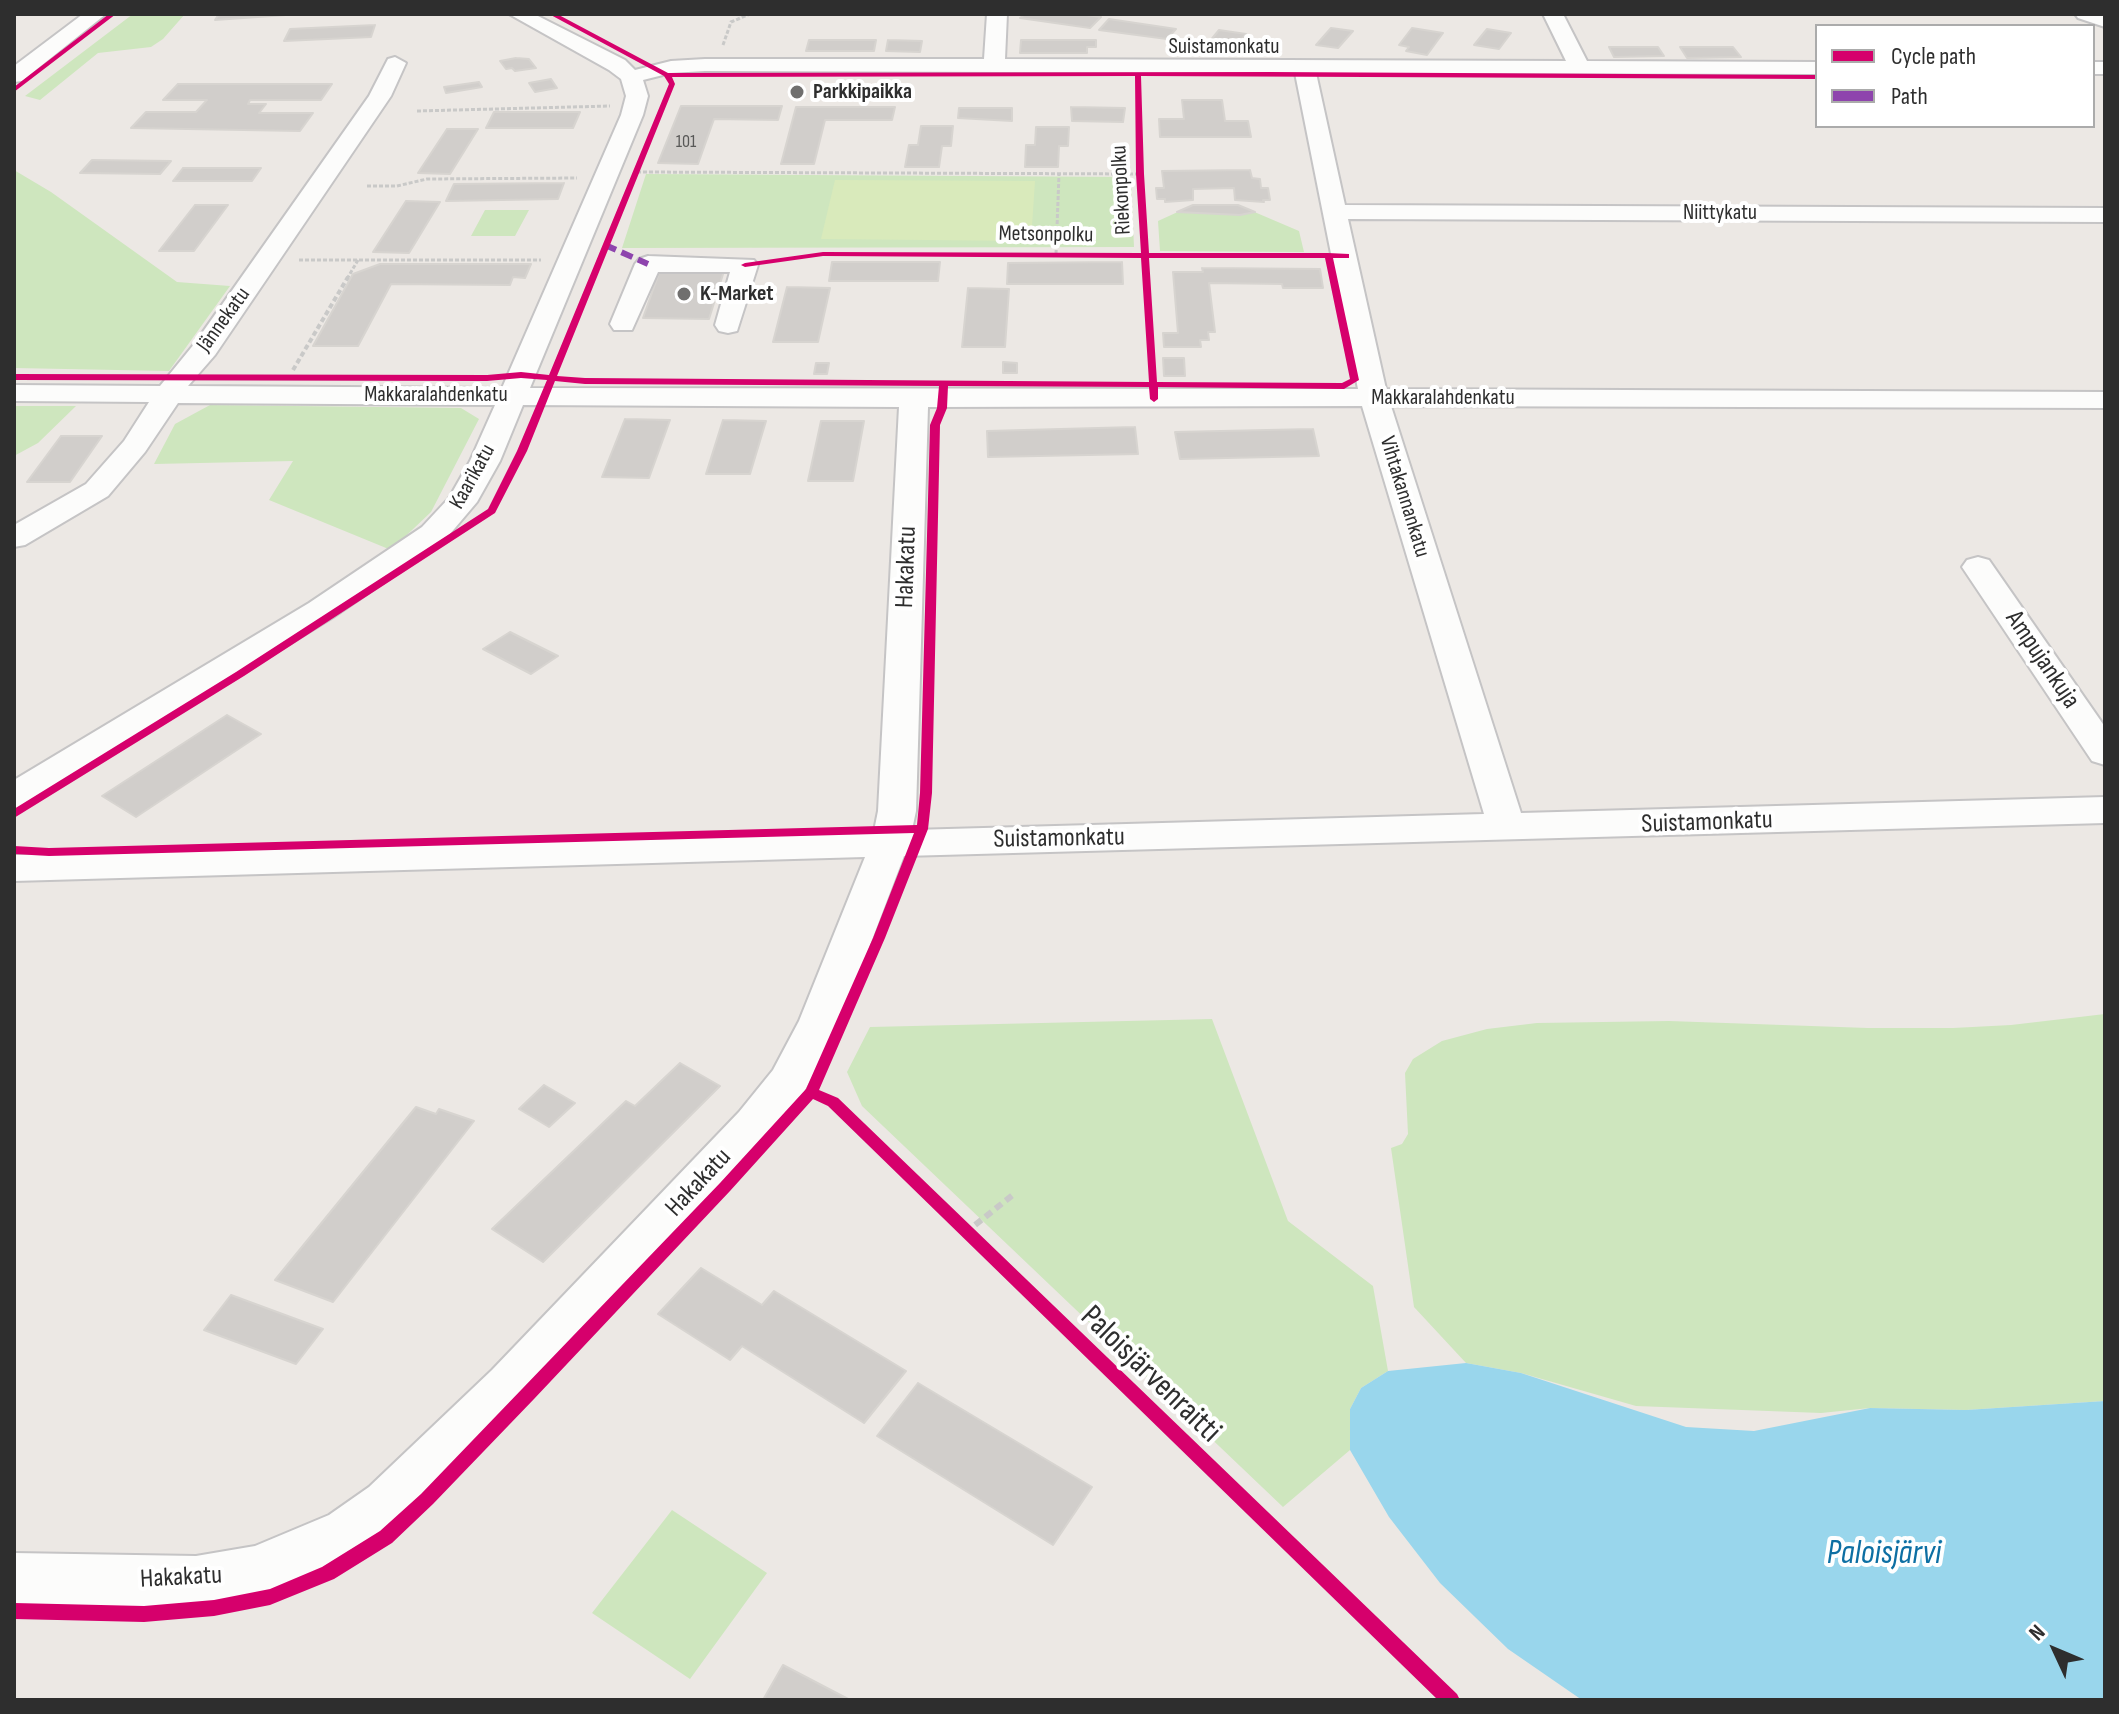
<!DOCTYPE html>
<meta charset="utf-8">
<style>
body{margin:0}
#map{position:relative;width:2119px;height:1714px;overflow:hidden;background:#ece8e4;font-family:"Sofia Sans Condensed",sans-serif}
canvas{display:block}
.frame{position:absolute;inset:0;border:16px solid #2e2e2e;pointer-events:none}
.legend{position:absolute;left:1815px;top:24px;width:280px;height:104px;box-sizing:border-box;background:#fff;border:2px solid #ababab;margin:0;padding:10px 14px;list-style:none;font-size:24px;color:#2e2e2e}
.legend li{display:flex;align-items:center;gap:16px;height:40px}
.legend b{width:40px;border:2px solid #ababab}
.north{position:absolute;left:2015px;top:1610px;width:80px;height:80px;-webkit-text-stroke:6px #fff;paint-order:stroke;rotate:314deg;font-size:22px;font-weight:700;line-height:32px;text-align:center;color:#2e2e2e}
.north::after{content:'';display:block;margin:auto;width:28px;height:36px;background:#2e2e2e;clip-path:polygon(50% 0,100% 100%,50% 72%,0 100%)}
</style>
<div id="map">
<canvas width="2119" height="1714"></canvas>
<div class="frame"></div>
<ul class="legend">
<li><b style="height:10px;background:#d6006c"></b>Cycle path</li>
<li><b style="height:10px;background:#8e44ad"></b>Path</li>
</ul>
<div class="north">N</div>
</div>
<script>
const ctx = document.querySelector('canvas').getContext('2d');
ctx.lineJoin = 'round';
function paint(path, color) { ctx.fillStyle = color; ctx.fill(path, 'evenodd'); }
const toPath = rows => new Path2D(rows.map(r => 'M' + r).join(''));
function stroke(path, color, width, dash) { ctx.strokeStyle = color; ctx.lineWidth = width; ctx.lineCap = dash ? 'butt' : 'round'; ctx.setLineDash(dash || []); ctx.stroke(path); }
function label(font, color, halo, rows, align = 'center') {
  ctx.font = font + ' "Sofia Sans Condensed",sans-serif'; ctx.lineWidth = 8; ctx.setLineDash([]); ctx.textBaseline = 'middle'; ctx.strokeStyle = halo; ctx.fillStyle = color; for (const [text, x, y, turn = 0] of rows) {
    ctx.save(); ctx.translate(x, y); ctx.rotate((+turn || 0) * Math.PI / 180); ctx.textAlign = isNaN(turn) ? turn : align; if (halo) ctx.strokeText(text, 0, 0); ctx.fillText(text, 0, 0); ctx.restore();
  }
}
paint(toPath([
 [133,14,185,14,163,39,151,47,98,53,40,100,25,96],
 [14,170,51,192,177,282,230,286,169,371,14,368],
 [646,174,1131,177,1134,247,622,248],
 [1193,205,1238,205,1299,231,1304,252,1160,251,1158,221],
 [485,210,529,210,515,236,471,236],
 [210,405,461,408,479,419,431,512,391,550,269,500,293,461,154,464,175,424],
 [14,406,76,406,38,443,14,456],
 [2105,1014,2105,1401,1966,1410,1870,1408,1821,1413,1636,1406,1521,1373,1466,1363,1414,1307,1391,1148,1402,1144,1408,1134,1405,1073,1413,1059,1442,1041,1487,1029,1537,1023,1669,1021,1868,1028,1953,1028,2011,1025],
 [1212,1019,1288,1221,1373,1286,1388,1371,1361,1388,1350,1409,1350,1450,1283,1507,862,1106,847,1072,870,1027],
 [672,1510,767,1573,690,1679,592,1613]
]), '#cee6be');
paint(toPath([
 [835,180,1035,181,1031,241,821,239]
]), '#d9eabb');
paint(toPath([
 [1466,1363,1521,1373,1686,1427,1754,1431,1870,1408,1966,1410,2105,1401,2105,1700,1582,1700,1508,1649,1440,1583,1389,1517,1350,1450,1350,1409,1361,1388,1388,1371]
]), '#99d6ec');
const building = toPath([
 [219,14,300,14,215,20,219,14],
 [1025,14,1079,14,1101,17,1090,28,1020,18,1025,14],
 [1109,19,1176,29,1167,39,1099,30,1109,19],
 [375,25,371,37,284,41,290,29,375,25],
 [1331,28,1353,31,1338,48,1316,45,1331,28],
 [1412,28,1443,33,1427,55,1406,51,1409,47,1399,45,1412,28],
 [1487,29,1511,33,1499,49,1474,45,1487,29],
 [1219,30,1246,34,1232,51,1205,47,1219,30],
 [809,40,876,40,874,51,806,51,809,40],
 [888,40,922,41,920,52,886,51,888,40],
 [1021,40,1096,40,1096,47,1087,47,1087,53,1020,53,1021,40],
 [1609,47,1658,47,1664,56,1614,57,1609,47],
 [1680,47,1733,47,1741,57,1687,58,1680,47],
 [516,58,529,59,536,68,515,71,512,68,506,69,500,61,516,58],
 [551,79,557,88,535,92,529,83,551,79],
 [479,82,482,87,446,93,444,87,479,82],
 [178,84,332,84,321,100,250,100,248,104,266,104,259,113,313,113,300,131,131,128,146,112,196,112,207,100,163,100,178,84],
 [1182,100,1222,100,1225,121,1248,121,1251,137,1160,137,1159,119,1184,119,1182,100],
 [681,106,782,106,778,120,714,119,698,164,658,163,681,106],
 [796,107,895,107,892,120,825,120,814,164,781,164,796,107],
 [1071,107,1125,108,1123,122,1072,121,1071,107],
 [959,108,1012,108,1012,121,958,118,959,108],
 [494,112,580,112,573,128,486,128,494,112],
 [921,126,953,126,951,146,942,146,939,167,905,167,909,145,918,145,921,126],
 [1036,127,1069,127,1068,146,1059,146,1058,167,1025,167,1026,145,1035,145,1036,127],
 [447,129,478,129,450,174,418,173,447,129],
 [92,160,171,161,160,174,80,173,92,160],
 [183,168,261,168,252,181,173,181,183,168],
 [1250,170,1252,178,1260,179,1261,188,1268,188,1270,200,1263,200,1264,202,1235,200,1234,188,1193,189,1193,200,1165,202,1165,199,1157,199,1156,188,1164,188,1162,171,1250,170],
 [564,183,558,199,446,201,454,184,564,183],
 [406,201,440,202,409,253,373,252,406,201],
 [195,205,228,205,194,251,159,251,195,205],
 [1193,205,1238,205,1255,212,1240,215,1177,212,1193,205],
 [832,262,940,262,938,281,829,281,832,262],
 [1122,262,1123,284,1007,284,1008,263,1122,262],
 [380,264,531,264,525,278,513,277,510,285,391,284,358,346,313,346,353,274,380,264],
 [1202,268,1320,269,1323,288,1283,288,1282,284,1209,283,1215,332,1208,332,1209,340,1200,340,1201,347,1164,347,1163,333,1178,333,1173,272,1203,272,1202,268],
 [660,270,724,271,709,319,643,318,660,270],
 [787,287,830,288,818,342,773,342,787,287],
 [968,288,1009,289,1005,347,962,347,968,288],
 [1163,358,1184,358,1185,376,1164,376,1163,358],
 [1003,362,1017,363,1017,373,1003,373,1003,362],
 [816,363,829,363,827,374,814,374,816,363],
 [625,419,670,420,649,478,602,477,625,419],
 [723,420,766,421,750,474,706,474,723,420],
 [821,421,864,421,853,481,808,481,821,421],
 [1135,427,1138,454,988,457,987,431,1135,427],
 [1313,429,1319,456,1180,459,1175,432,1313,429],
 [61,436,102,436,70,482,27,482,61,436],
 [510,632,558,656,531,674,483,649,510,632],
 [227,715,261,734,136,817,102,796,227,715],
 [680,1063,720,1086,543,1262,492,1229,626,1101,635,1106,680,1063],
 [544,1085,575,1103,549,1127,519,1109,544,1085],
 [416,1107,436,1114,439,1109,474,1121,333,1302,275,1280,416,1107],
 [701,1268,762,1305,774,1291,906,1371,864,1423,742,1346,730,1360,658,1314,701,1268],
 [231,1295,323,1329,296,1364,204,1330,231,1295],
 [918,1383,1092,1487,1053,1545,877,1436,918,1383],
 [783,1665,850,1700,763,1700,783,1665]
]);
paint(building, '#d1cecb');
stroke(building, '#d7d4d0', 2);
const minor = toPath([
 [83,14,106,14,22,81,14,82,14,66,83,14],
 [509,14,534,14,625,60,635,70,671,61,705,59,984,59,987,14,1007,14,1005,59,1566,61,1543,14,1563,14,1587,61,1817,62,1817,74,1316,73,1345,205,2105,208,2105,222,1348,219,1386,389,2105,392,2105,408,1391,406,1521,813,2105,797,2105,823,904,856,841,1021,803,1094,769,1136,526,1402,405,1521,365,1551,257,1598,196,1608,14,1605,14,1553,196,1556,255,1546,329,1515,369,1487,492,1370,739,1112,773,1070,799,1021,865,857,14,881,14,855,874,831,878,811,899,407,523,405,500,461,477,502,444,541,333,617,27,806,14,809,14,780,309,603,422,527,449,498,470,461,495,405,178,403,145,452,108,496,25,545,14,547,14,525,86,484,124,441,149,402,14,401,14,385,160,386,195,343,369,96,388,59,395,57,406,63,391,96,215,355,188,386,502,388,621,115,626,96,621,79,609,70,509,14],
 [705,71,1295,73,1358,389,530,388,643,115,648,96,643,80,671,73,705,71],
 [1362,406,1484,814,912,830,916,811,928,407,1362,406],
 [2075,14,2105,14,2105,27,2078,18,2075,14],
 [2093,62,2105,62,2105,74,2093,74,2093,62],
 [648,256,754,260,758,265,737,331,728,333,719,331,715,325,730,272,658,272,632,330,614,330,610,324,635,264,639,259,648,256],
 [1978,557,1989,560,2105,727,2105,765,2092,761,1962,567,1967,560,1978,557]
]);
stroke(minor, '#c5c4c5', 4);
stroke(toPath([
 [723,45,731,22,750,14],
 [417,111,610,106],
 [637,172,1140,174],
 [367,186,397,186,427,179,577,178],
 [1056,254,1059,174],
 [299,260,541,260],
 [347,279,358,260]
]), '#c9c9c8', 3, [4, 2]);
stroke(toPath([
 [293,370,348,277]
]), '#c9c9c8', 4, [5, 3]);
stroke(toPath([
 [965,1233,1014,1194]
]), '#c9c9c8', 6, [8, 5]);
paint(minor, '#fcfcfb');
stroke(toPath([
 [605,245,648,264]
]), '#8e44ad', 6, [12, 6]);
paint(toPath([
 [109,14,116,14,14,92,14,87,109,14],
 [549,14,557,14,668,73,1270,72,1817,75,1817,79,1141,76,1144,174,1149,253,1328,253,1349,254,1349,258,1333,258,1359,380,1344,389,1158,387,1158,399,1154,402,1150,399,1149,387,948,386,947,408,940,425,932,793,928,829,885,938,819,1090,838,1098,1457,1694,1460,1700,1438,1700,828,1106,813,1099,730,1191,534,1399,433,1504,392,1543,334,1579,270,1605,214,1616,144,1622,14,1619,14,1603,144,1606,214,1600,270,1589,322,1567,380,1531,421,1494,522,1389,720,1183,806,1089,873,938,914,833,49,856,14,854,14,846,49,848,917,825,920,793,930,425,937,408,939,386,585,384,555,381,527,451,495,513,244,676,14,818,14,809,236,672,488,509,517,451,547,380,521,378,487,381,14,380,14,374,487,375,521,372,549,375,669,84,664,76,549,14],
 [1135,76,1136,174,1141,253,823,252,745,263,741,265,745,267,823,256,1141,258,1149,382,585,378,557,376,675,84,672,77,1135,76],
 [1149,258,1325,258,1350,379,1342,383,1157,382,1149,258]
]), '#d6006c');
for (const [x, y, r, color] of [
 [797,92,8,"#706f6e"],
 [684,294,8,"#706f6e"]
]) { const dot = new Path2D(); dot.arc(x, y, r, 0, 2 * Math.PI); ctx.fillStyle = color; ctx.fill(dot); stroke(dot, '#fff', 3); }
label('18px', '#585857', null, [
 ["101",686,142]
]);
label('22px', '#2e2e2e', '#fff', [
 ["Suistamonkatu",1224,47],
 ["Riekonpolku",1122,190,-93],
 ["Niittykatu",1720,213],
 ["Metsonpolku",1046,235,1],
 ["Jännekatu",224,320,-54],
 ["Makkaralahdenkatu",436,395],
 ["Makkaralahdenkatu",1443,398],
 ["Kaarikatu",473,477,-61],
 ["Vihtakannankatu",1404,497,73]
]);
label('bold 22px', '#2e2e2e', '#fff', [
 ["Parkkipaikka",813,92],
 ["K-Market",700,294]
], 'left');
label('26px', '#2e2e2e', '#fff', [
 ["Hakakatu",907,567,-88],
 ["Ampujankuja",2042,660,56],
 ["Suistamonkatu",1707,823,-2],
 ["Suistamonkatu",1059,839,-1],
 ["Hakakatu",699,1183,-47],
 ["Hakakatu",181,1578,-3]
]);
label('32px', '#2e2e2e', '#fff', [
 ["Paloisjärvenraitti",1150,1375,44]
]);
label('italic 34px', '#0d6fa3', '#fff', [
 ["Paloisjärvi",1884,1554]
]);
</script>
